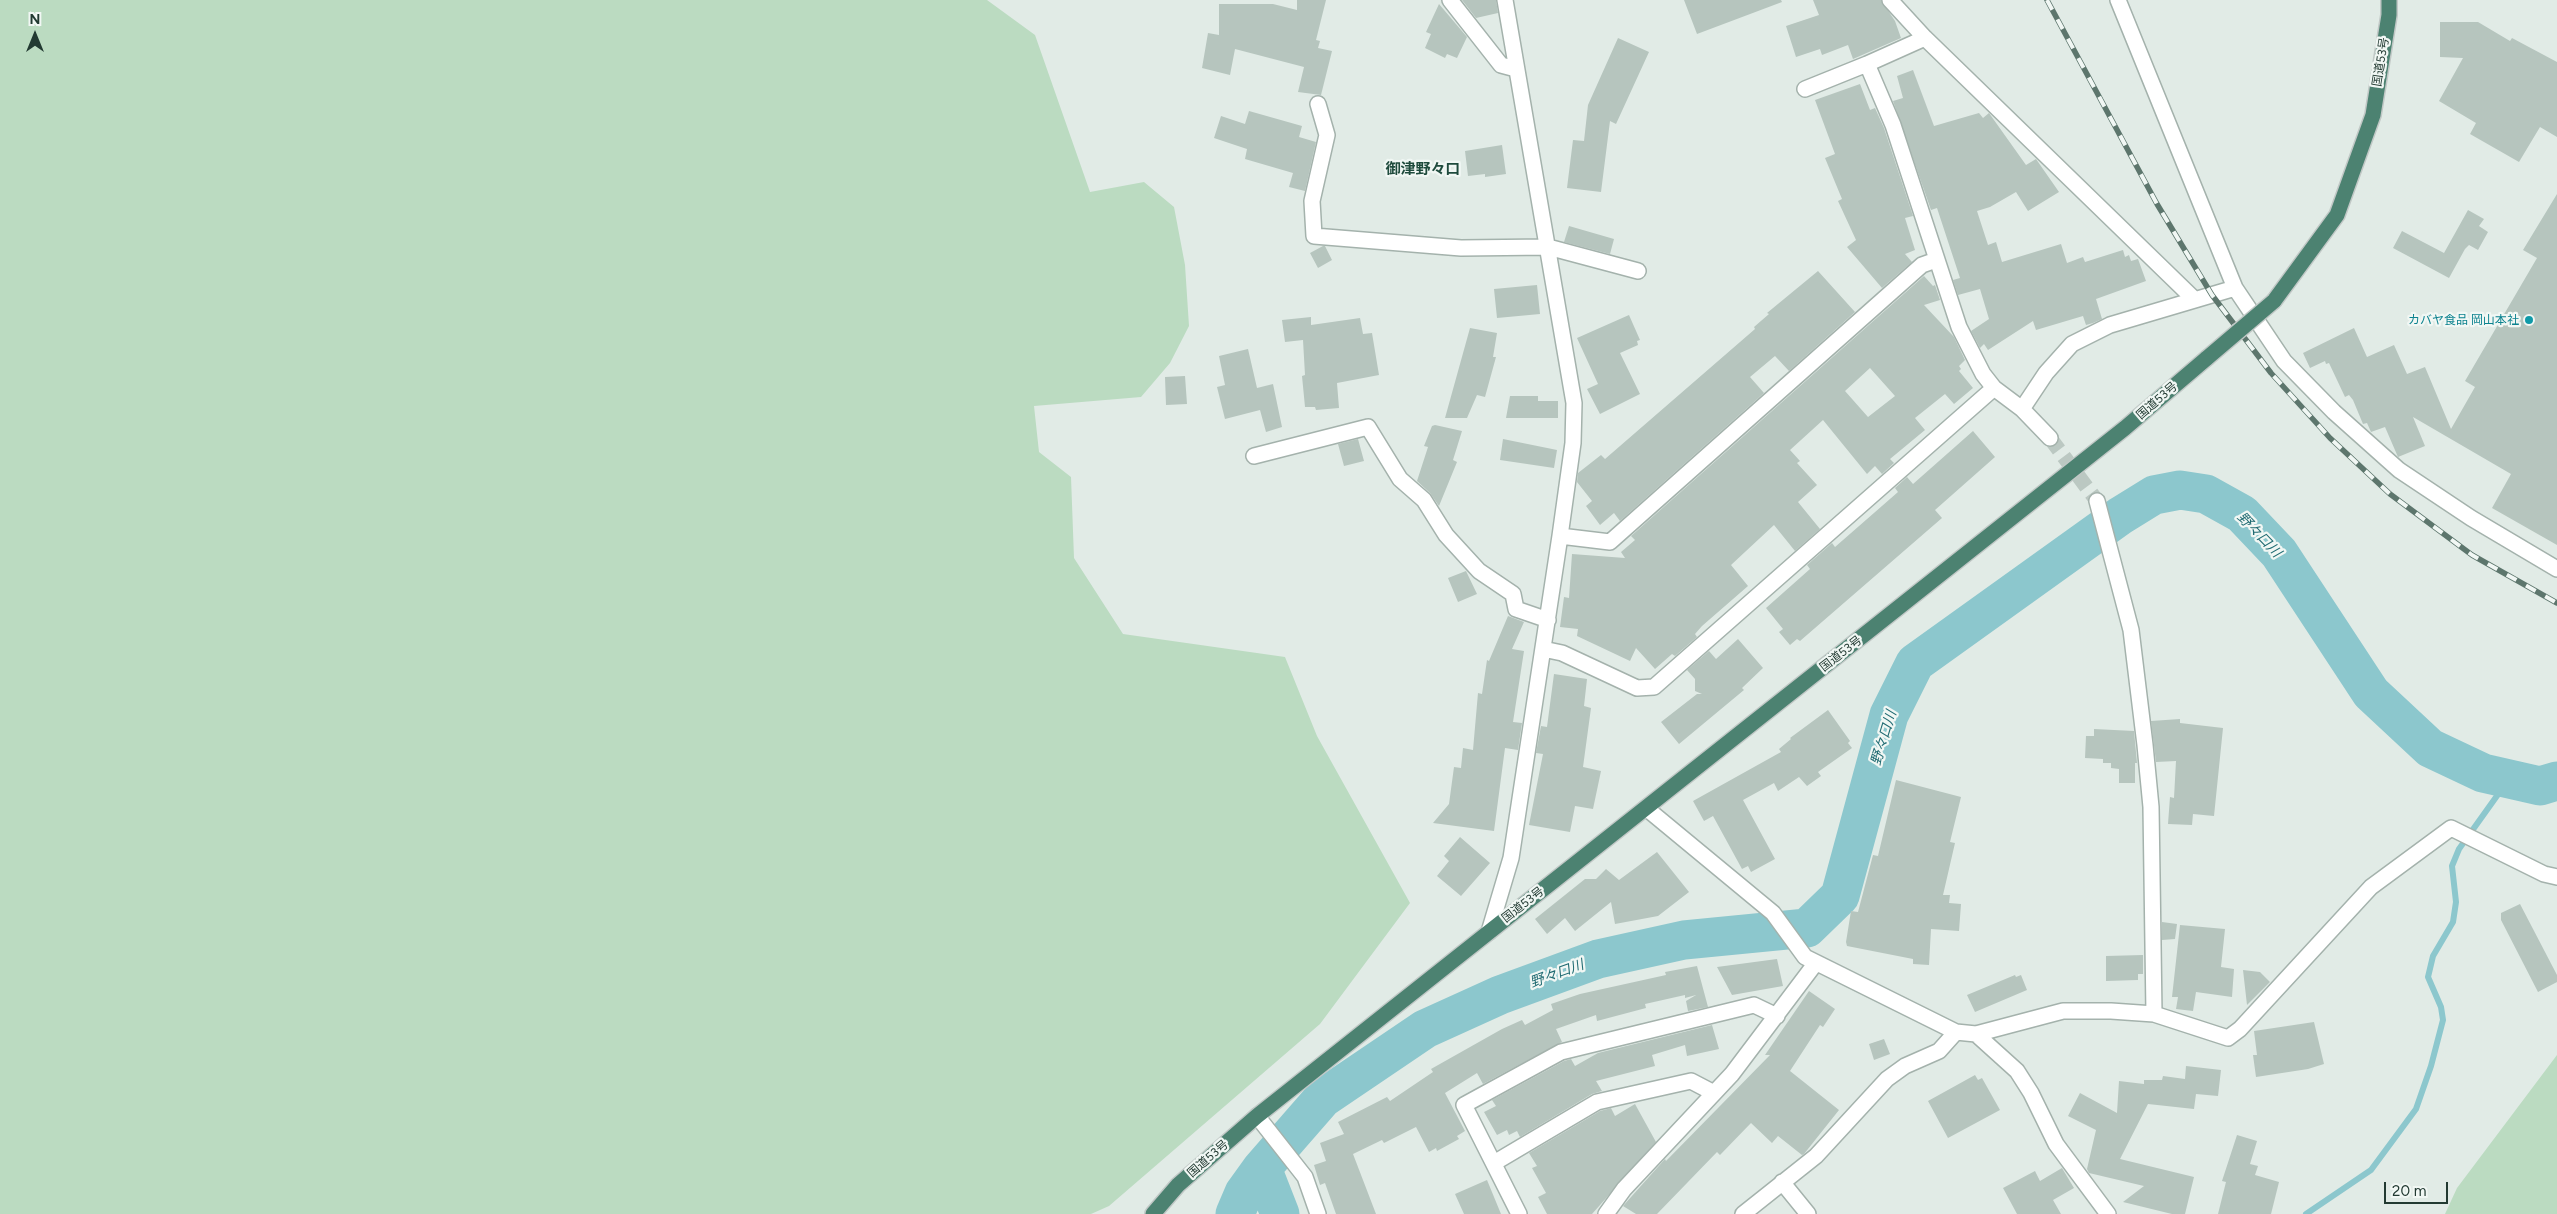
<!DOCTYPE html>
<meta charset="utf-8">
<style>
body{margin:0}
#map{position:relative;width:2557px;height:1214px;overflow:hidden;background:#e1ebe6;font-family:Figtree,sans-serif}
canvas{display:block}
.north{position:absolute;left:10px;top:10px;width:50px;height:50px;-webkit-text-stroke:4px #f1f7f4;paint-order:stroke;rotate:0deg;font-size:14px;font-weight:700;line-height:20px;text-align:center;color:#223a32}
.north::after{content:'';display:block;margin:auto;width:18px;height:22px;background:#223a32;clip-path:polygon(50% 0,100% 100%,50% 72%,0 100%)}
.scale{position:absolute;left:2384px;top:1182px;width:64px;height:22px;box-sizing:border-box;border:2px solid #223a32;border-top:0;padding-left:6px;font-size:15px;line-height:18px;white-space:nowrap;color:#223a32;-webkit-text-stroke:4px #f1f7f4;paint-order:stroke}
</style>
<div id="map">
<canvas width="2557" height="1214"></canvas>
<div class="north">N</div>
<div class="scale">20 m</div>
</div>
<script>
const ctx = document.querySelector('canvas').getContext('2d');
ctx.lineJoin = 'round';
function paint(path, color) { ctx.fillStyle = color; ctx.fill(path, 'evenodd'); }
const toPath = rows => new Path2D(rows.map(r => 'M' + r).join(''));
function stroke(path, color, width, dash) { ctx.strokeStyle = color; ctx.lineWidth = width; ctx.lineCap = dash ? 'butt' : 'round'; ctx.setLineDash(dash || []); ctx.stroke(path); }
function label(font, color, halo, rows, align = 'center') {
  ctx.font = font + ' Figtree,"Noto Sans JP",sans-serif'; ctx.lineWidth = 4.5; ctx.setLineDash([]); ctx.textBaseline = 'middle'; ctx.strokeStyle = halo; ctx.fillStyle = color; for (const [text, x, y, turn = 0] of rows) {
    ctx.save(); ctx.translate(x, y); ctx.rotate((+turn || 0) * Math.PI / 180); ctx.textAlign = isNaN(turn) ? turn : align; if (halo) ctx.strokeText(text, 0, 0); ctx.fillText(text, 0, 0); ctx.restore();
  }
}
paint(toPath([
 [0,0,987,0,1035,35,1090,192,1144,182,1174,207,1185,265,1189,326,1170,363,1141,397,1034,406,1039,452,1071,477,1074,558,1123,634,1285,657,1317,736,1410,903,1320,1024,1109,1206,1091,1214,0,1214],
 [2557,1055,2557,1214,2445,1214,2457,1188]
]), '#bbdbc1');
stroke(toPath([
 [2306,1214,2371,1170,2416,1109,2431,1066,2443,1020,2441,1007,2428,977,2433,956,2453,922,2456,902,2452,866,2459,849,2509,779]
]), '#8cc7cd', 6);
stroke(toPath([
 [1262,1168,1280,1214],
 [1235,1214,1244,1193,1262,1168,1323,1098,1425,1029,1500,995,1598,959,1684,940,1807,928,1840,896,1889,715,1915,663,2120,516,2154,495,2180,490,2206,494,2242,514,2279,553,2371,693,2430,748,2483,773,2540,786,2557,781]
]), '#8cc7cd', 39);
paint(toPath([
 [1297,0,1326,0,1316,40,1320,41,1318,48,1332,51,1321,95,1298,92,1304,67,1235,49,1230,75,1202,68,1208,33,1219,35,1219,4,1273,4,1297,10],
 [1462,0,1496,0,1498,13,1476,18],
 [1684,0,1781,0,1782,2,1697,34],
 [1813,0,1881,0,1895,21,1901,38,1853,59,1848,45,1822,55,1820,49,1796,57,1786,26,1819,15],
 [1439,4,1467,37,1457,58,1447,54,1445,58,1425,48,1431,34,1426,32],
 [2440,22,2478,22,2510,41,2512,38,2557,62,2557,137,2540,127,2519,162,2470,134,2476,123,2439,101,2463,58,2440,57],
 [1618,38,1649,52,1616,124,1610,121,1601,192,1567,188,1573,140,1584,141,1588,105],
 [1913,70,1934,126,1979,113,1983,118,1989,113,2026,165,2036,159,2059,192,2028,211,2016,192,1990,207,1977,211,1988,245,1996,242,2002,262,2061,244,2067,263,2083,257,2085,262,2123,250,2125,257,2129,255,2131,261,2138,259,2146,281,2096,299,2102,319,2093,323,2086,325,2083,316,2036,330,2033,321,1988,350,1984,344,1980,348,1971,331,1989,319,1980,289,1958,295,1953,280,1960,278,1937,208,1931,210,1893,101,1903,98,1897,76],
 [1860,84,1870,110,1875,108,1884,128,1913,216,1905,218,1915,250,1905,254,1912,262,1882,288,1847,247,1856,240,1838,201,1842,199,1825,158,1835,154,1815,100],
 [1249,111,1302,126,1299,137,1316,142,1305,191,1289,187,1293,173,1245,159,1247,149,1214,138,1221,116,1245,124],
 [1502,145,1506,174,1485,177,1485,174,1468,176,1465,151],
 [2557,194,2557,545,2492,508,2511,474,2413,417,2425,446,2398,457,2385,427,2371,432,2367,423,2363,424,2353,400,2349,395,2345,397,2329,363,2326,364,2325,361,2310,368,2303,353,2354,328,2367,357,2394,345,2407,374,2425,367,2451,429,2475,387,2465,381,2537,258,2523,250],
 [2468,210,2484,219,2479,226,2488,232,2478,250,2469,245,2465,249,2449,278,2393,248,2402,231,2444,253],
 [1569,226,1614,239,1610,254,1564,242],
 [1323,246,1325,246,1332,260,1318,268,1310,253],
 [1818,271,1855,312,1789,371,1775,356,1750,377,1764,393,1620,521,1614,513,1600,525,1586,506,1592,501,1577,482,1578,473,1601,455,1605,459,1755,329,1754,327,1769,314,1767,313],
 [1924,276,1933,286,1935,285,1940,300,1924,305,1954,337,1965,360,1959,366,1961,369,1959,371,1973,388,1954,404,1945,394,1915,418,1925,430,1890,459,1894,463,1882,474,1875,466,1867,474,1823,420,1790,450,1800,461,1797,463,1817,485,1798,502,1820,529,1795,551,1774,525,1731,565,1748,586,1702,626,1695,634,1697,637,1675,656,1672,654,1655,669,1636,648,1630,661,1577,636,1578,629,1560,627,1564,597,1569,598,1572,554,1625,558,1621,552,1635,540,1631,536],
 [1870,368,1895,396,1868,417,1845,391],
 [1537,285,1540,314,1497,318,1494,289],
 [1629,315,1640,340,1637,341,1638,345,1620,353,1640,394,1600,414,1587,389,1598,384,1577,338],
 [1311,317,1311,325,1360,318,1363,334,1372,333,1379,375,1337,383,1339,408,1316,410,1315,407,1305,407,1302,376,1305,375,1303,340,1285,342,1282,320],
 [1470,328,1497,333,1493,357,1496,357,1485,397,1477,395,1467,418,1445,418],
 [1248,349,1257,388,1273,384,1282,427,1266,432,1260,410,1225,419,1217,387,1225,385,1219,356],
 [1185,376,1187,404,1166,405,1165,377],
 [1510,396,1538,396,1538,401,1558,401,1558,418,1506,418],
 [1435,425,1462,431,1453,460,1457,462,1439,506,1430,493,1417,481,1428,447,1424,446,1432,426],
 [1973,431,1995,457,1935,510,1942,518,1800,641,1797,639,1790,645,1779,632,1783,629,1766,608,1810,569,1807,565,1832,543,1835,547,1898,492,1895,488,1907,477,1913,484],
 [1358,439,1364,461,1344,466,1338,444],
 [1503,439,1557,450,1554,468,1500,460],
 [1466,571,1477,594,1458,602,1448,578],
 [1508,616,1524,622,1512,649,1524,651,1513,722,1522,723,1518,750,1505,748,1494,831,1433,823,1449,804,1454,767,1461,768,1463,748,1473,750,1478,693,1482,694,1487,660,1489,661],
 [1738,639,1763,668,1742,688,1744,690,1679,744,1661,722,1697,694,1702,694,1695,691,1695,679,1687,670,1709,651,1716,659],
 [1554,674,1587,679,1584,706,1591,708,1583,767,1601,771,1593,809,1575,806,1570,832,1529,825,1543,754,1536,753,1541,726,1547,727],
 [1828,710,1850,741,1848,743,1852,748,1818,772,1821,776,1807,786,1799,777,1778,791,1774,783,1743,800,1775,859,1751,872,1748,866,1742,869,1713,816,1704,821,1693,801,1781,752,1779,749,1791,739,1790,738],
 [2180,719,2180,723,2223,728,2214,816,2193,814,2192,825,2168,824,2170,797,2174,798,2176,761,2156,762,2151,721],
 [2094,729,2134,731,2137,763,2135,763,2135,783,2119,783,2119,769,2111,768,2111,763,2103,763,2103,759,2085,758,2086,736,2094,736],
 [1896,780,1961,797,1950,842,1955,843,1943,895,1950,895,1949,903,1961,904,1959,931,1931,929,1929,965,1913,964,1913,959,1847,946,1846,942,1851,911,1858,912,1873,855,1878,856],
 [1460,837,1490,863,1461,896,1437,876,1449,861,1444,856],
 [1657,852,1689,892,1658,916,1615,924,1611,902,1575,931,1565,918,1547,934,1535,919,1585,879,1596,879,1606,869,1619,880],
 [2520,904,2557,975,2557,982,2538,992,2501,920,2501,913],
 [2162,922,2177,924,2175,939,2162,940],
 [2180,925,2225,929,2221,967,2234,969,2232,997,2196,992,2193,1011,2176,1009,2178,997,2172,997],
 [2143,955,2143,974,2138,974,2138,980,2106,981,2106,956],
 [1777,959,1783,986,1732,995,1717,967],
 [1697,966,1708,1007,1688,1011,1686,1001,1696,995,1685,998,1685,995,1645,1004,1646,1008,1597,1021,1596,1015,1556,1029,1562,1042,1483,1084,1477,1073,1445,1093,1465,1131,1457,1136,1459,1139,1437,1151,1436,1148,1429,1152,1416,1127,1384,1143,1382,1140,1353,1154,1376,1214,1336,1214,1325,1183,1320,1185,1314,1165,1326,1161,1320,1143,1344,1134,1338,1122,1387,1097,1390,1101,1433,1072,1431,1069,1502,1029,1522,1020,1525,1025,1553,1010,1551,1004,1580,994,1666,975,1665,972],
 [2243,970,2260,972,2270,982,2247,1005],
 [2015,975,2016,977,2021,975,2027,990,1975,1012,1967,995],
 [1809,991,1835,1009,1823,1027,1820,1025,1790,1071,1839,1110,1804,1154,1802,1155,1778,1136,1772,1143,1751,1123,1720,1155,1717,1152,1657,1214,1636,1214,1623,1206,1665,1159,1666,1161,1770,1055,1765,1055],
 [2314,1022,2324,1064,2308,1069,2256,1077,2253,1055,2257,1055,2254,1031],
 [1712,1025,1719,1049,1687,1056,1685,1045,1652,1055,1655,1066,1596,1081,1602,1091,1592,1094,1520,1137,1517,1131,1509,1135,1507,1130,1497,1135,1484,1112,1496,1106,1492,1100,1564,1061,1571,1059,1575,1066,1598,1053],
 [1884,1039,1890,1054,1874,1060,1869,1044],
 [2186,1066,2221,1070,2218,1096,2196,1094,2194,1109,2148,1104,2120,1159,2194,1177,2185,1214,2172,1214,2123,1202,2144,1186,2089,1173,2087,1169,2096,1130,2068,1116,2080,1093,2117,1113,2119,1081,2144,1084,2144,1080,2162,1080,2163,1076,2185,1079],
 [1975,1075,1978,1080,1982,1078,2000,1110,1948,1138,1928,1101],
 [1635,1104,1656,1142,1592,1214,1547,1214,1538,1197,1546,1193,1532,1168,1537,1166,1529,1153,1600,1111,1611,1108,1615,1116],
 [2237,1135,2257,1141,2250,1164,2258,1166,2255,1175,2279,1182,2271,1214,2218,1214,2226,1182,2222,1181],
 [2062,1168,2074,1188,2053,1200,2061,1214,2017,1214,2003,1188,2035,1171,2040,1181],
 [1487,1180,1501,1214,1464,1214,1455,1194]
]), '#b6c5be');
stroke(toPath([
 [2050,438,2097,501]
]), '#bbc8c2', 15, [15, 8]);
const minor = toPath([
 [1450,0,1501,65,1516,69],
 [1890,0,1925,38,2194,299],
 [2118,0,2235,288,2284,361,2334,412,2399,470,2471,518,2557,569],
 [1925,38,1867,64,1893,125,1959,327,1983,374,1994,388,2022,409],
 [1805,89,1867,64],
 [1318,104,1327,135,1312,201,1314,236,1461,248,1548,247,1638,271],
 [2050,438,2022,409,2046,373,2072,344,2110,325,2235,288],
 [1254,456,1368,427,1400,479,1424,500,1446,535,1479,571,1513,594,1516,609,1548,620],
 [1560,536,1610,542,1922,265,1936,260],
 [1543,649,1562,653,1637,688,1654,687,1994,388],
 [1646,808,1773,913,1805,957,1956,1032,1976,1034,2063,1011,2111,1011,2154,1014,2151,807,2145,745,2131,630,2097,501],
 [1489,932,1511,858,1560,536,1573,443,1574,403,1505,0],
 [2154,1014,2228,1038,2240,1029,2371,887,2451,828,2544,874,2557,877],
 [1976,1034,2017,1071,2031,1093,2056,1144,2108,1214],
 [1257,1116,1305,1177,1318,1214],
 [1494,1163,1597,1102,1691,1081,1714,1093],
 [1782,1182,1808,1214],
 [1519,1214,1464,1105,1561,1052,1754,1005,1777,1016],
 [1606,1214,1624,1189,1732,1074,1815,964],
 [1743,1214,1816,1156,1887,1079,1905,1066,1939,1051,1956,1032]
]);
const trunk = toPath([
 [2274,301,2337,215,2373,115,2389,15,2389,0],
 [1153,1214,1178,1185,1257,1116,2125,428,2207,358]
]);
stroke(minor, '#a4b2ac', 18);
stroke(trunk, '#c1c8c6', 18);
stroke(minor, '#fff', 15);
stroke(trunk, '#4c8271', 15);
const rail = toPath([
 [2047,0,2157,204,2212,295,2271,373,2330,438,2390,494,2472,555,2557,603]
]);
stroke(rail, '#5d766d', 5.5);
stroke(rail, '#f1f7f4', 4, [11]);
const trunkBridge = toPath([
 [2207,358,2274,301]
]);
stroke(trunkBridge, '#c1c8c6', 18, []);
stroke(trunkBridge, '#4c8271', 15);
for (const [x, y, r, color] of [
 [2529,320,5,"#0f9aa8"]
]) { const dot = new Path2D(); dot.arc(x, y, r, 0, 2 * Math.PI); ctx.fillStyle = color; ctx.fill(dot); stroke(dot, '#f1f7f4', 2); }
label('12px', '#223a32', '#f1f7f4', [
 ["国道53号",2381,62,-81],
 ["国道53号",2157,401,-41],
 ["国道53号",1841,654,-38],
 ["国道53号",1523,905,-38],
 ["国道53号",1208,1159,-41]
]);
label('12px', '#0d838f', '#f1f7f4', [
 ["カバヤ食品 岡山本社",2519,320]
], 'right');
label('italic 14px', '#206b72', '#f1f7f4', [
 ["野々口川",2259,535,46],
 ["野々口川",1884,738,-73],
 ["野々口川",1557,974,-20]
]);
label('bold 15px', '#1f4b3d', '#f1f7f4', [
 ["御津野々口",1423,170]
]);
</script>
